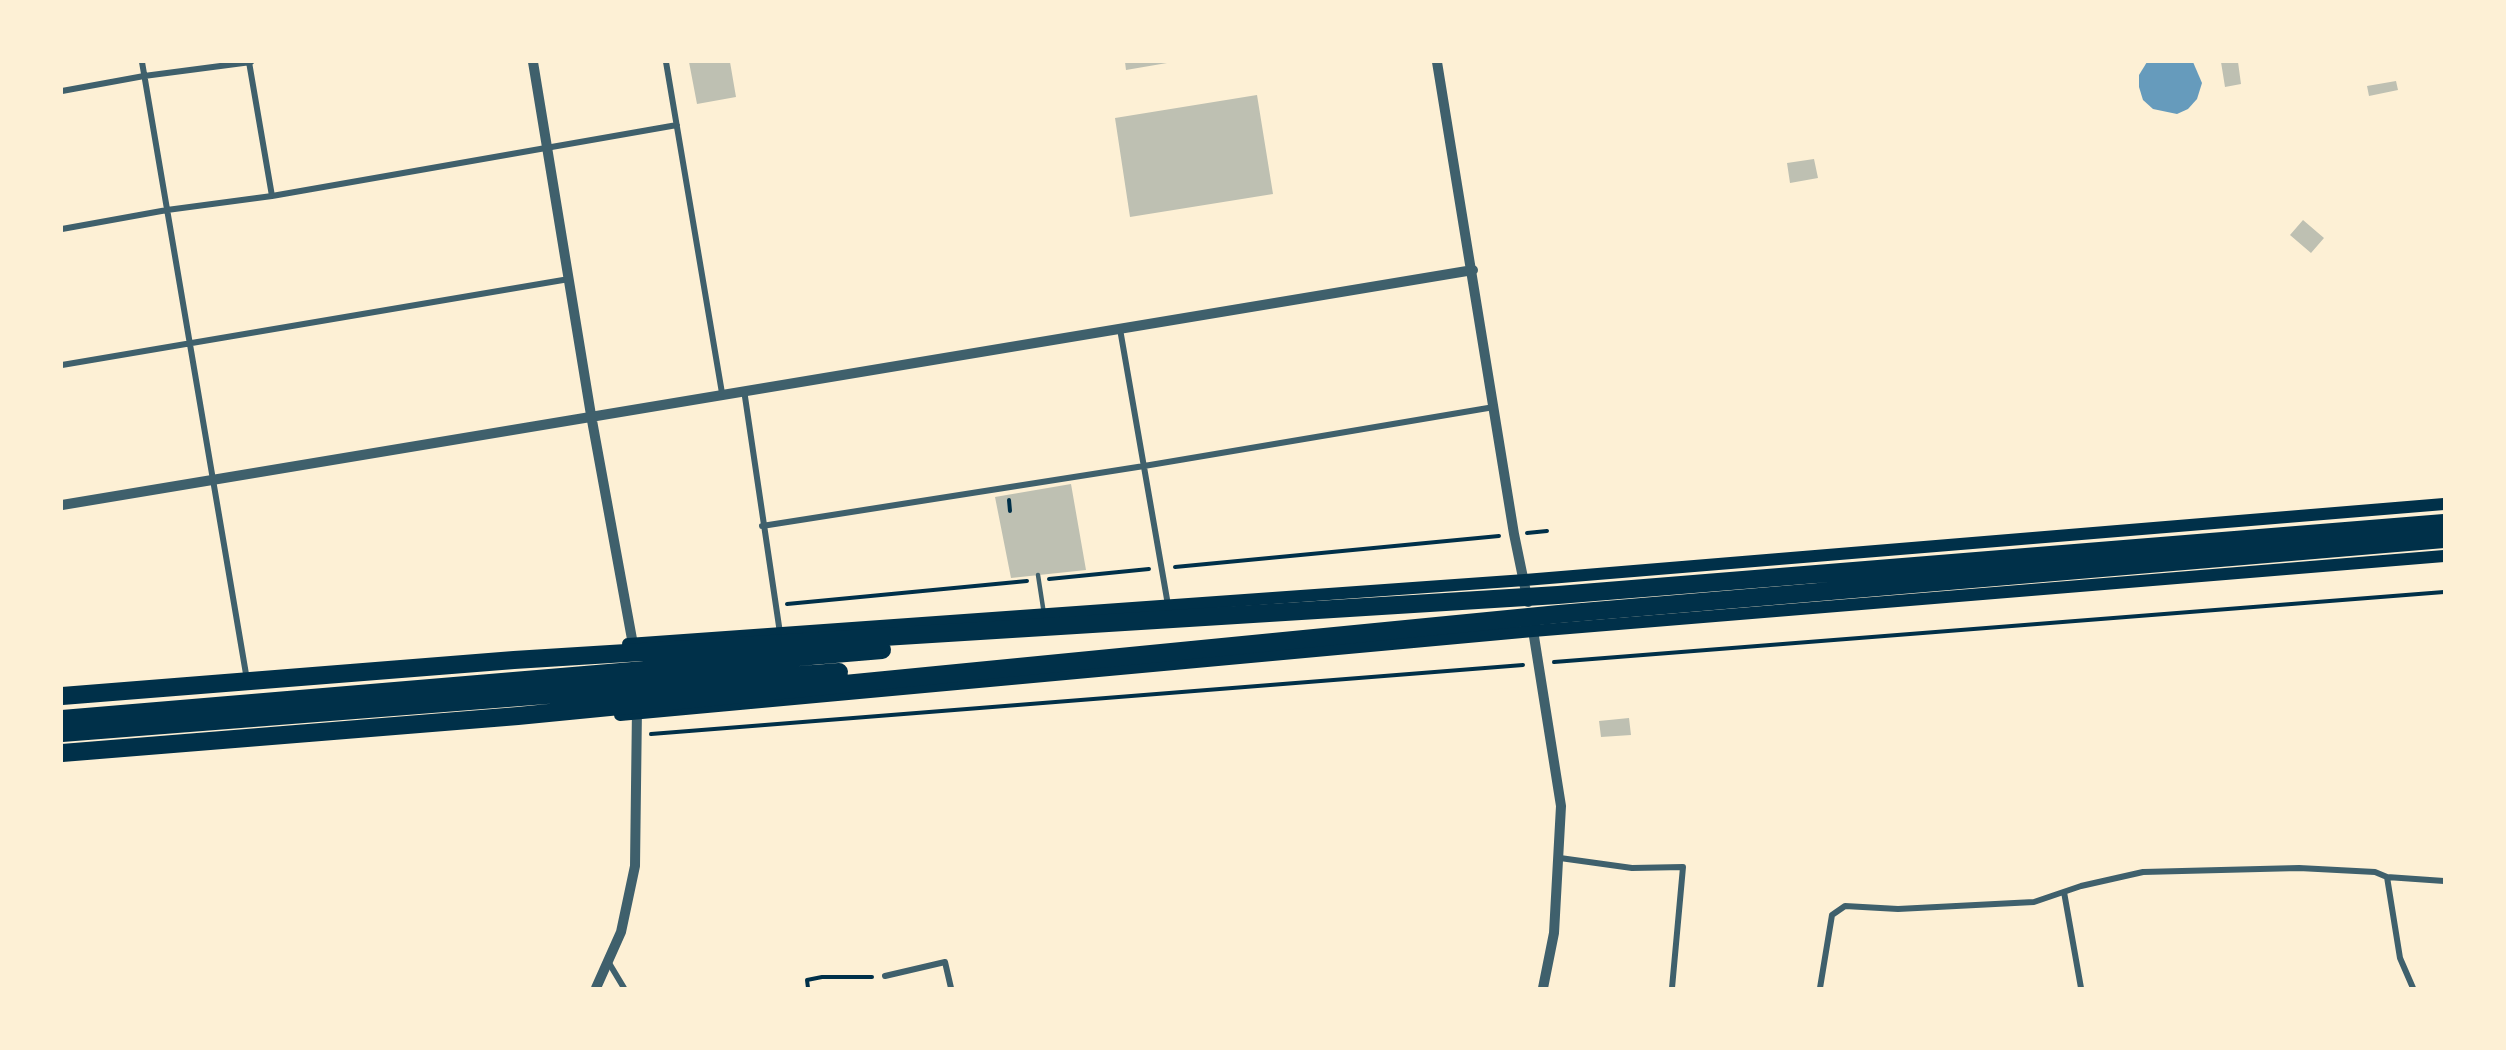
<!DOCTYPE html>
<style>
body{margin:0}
#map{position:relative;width:2506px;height:1050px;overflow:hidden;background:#fdf0d5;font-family:Barlow,sans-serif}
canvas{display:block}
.frame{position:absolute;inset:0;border:63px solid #fdf0d5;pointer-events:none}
</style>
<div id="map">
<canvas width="2506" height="1050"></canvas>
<div class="frame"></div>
</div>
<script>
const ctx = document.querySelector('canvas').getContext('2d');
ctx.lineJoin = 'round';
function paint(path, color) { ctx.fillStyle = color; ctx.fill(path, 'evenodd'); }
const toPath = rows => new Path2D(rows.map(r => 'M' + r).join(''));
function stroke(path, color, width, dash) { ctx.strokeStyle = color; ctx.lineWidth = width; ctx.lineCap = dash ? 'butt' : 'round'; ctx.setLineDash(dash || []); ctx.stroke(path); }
paint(toPath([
 [2147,62,2193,62,2202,83,2197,99,2188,109,2177,114,2153,109,2143,100,2139,87,2139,75]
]), '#669bbc');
paint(toPath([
 [689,62,730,62,736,97,697,104],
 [1125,62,1167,62,1167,63,1126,70],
 [2221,62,2238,62,2241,84,2225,87],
 [2396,81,2398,90,2369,96,2367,86],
 [1257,95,1273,194,1130,217,1115,118],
 [1814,159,1818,178,1790,183,1787,163],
 [2303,220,2324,238,2311,253,2290,235],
 [1071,484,1086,570,1011,578,995,497],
 [1629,718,1631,735,1601,737,1599,721]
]), '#bec0b2');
stroke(toPath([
 [1009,500,1010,511],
 [1527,533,1547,531],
 [1175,567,1499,536],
 [1049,579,1149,569],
 [787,604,1027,581],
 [1554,662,2444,592],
 [651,734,1523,665],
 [808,988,807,980,822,977,872,977]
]), '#003049', 4);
stroke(toPath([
 [1038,575,1044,614]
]), '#3f606c', 4.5);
stroke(toPath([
 [142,62,246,674],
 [249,62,272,196],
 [666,62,722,393],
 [62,91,144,76,251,62],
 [62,229,167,210,272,196,677,125],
 [1120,329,1168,605],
 [62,365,569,279],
 [744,390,780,633],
 [762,526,1144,466,1494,407],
 [1560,858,1632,868,1683,867,1672,988],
 [2387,877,2400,958,2413,988],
 [2064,892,2081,988],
 [609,963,624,988],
 [885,976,945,962,951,988],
 [1820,988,1832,915,1845,906,1898,909,2034,902,2081,886,2143,872,2299,868,2375,872,2387,877,2444,881]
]), '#3f606c', 6);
stroke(toPath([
 [533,62,591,415,634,650],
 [1437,62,1514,534,1528,602],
 [62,505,1473,270],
 [1532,624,1561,806,1554,933,1543,988],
 [596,988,621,932,635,866,637,708]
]), '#3f606c', 10);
stroke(toPath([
 [628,644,1525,580,2444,504],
 [620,715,1533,631,2444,556]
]), '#003049', 12);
stroke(toPath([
 [62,696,514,660,1558,595,2444,523],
 [62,719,882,650],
 [62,733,839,672],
 [62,753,518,716,1559,614,2444,539]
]), '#003049', 18);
</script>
